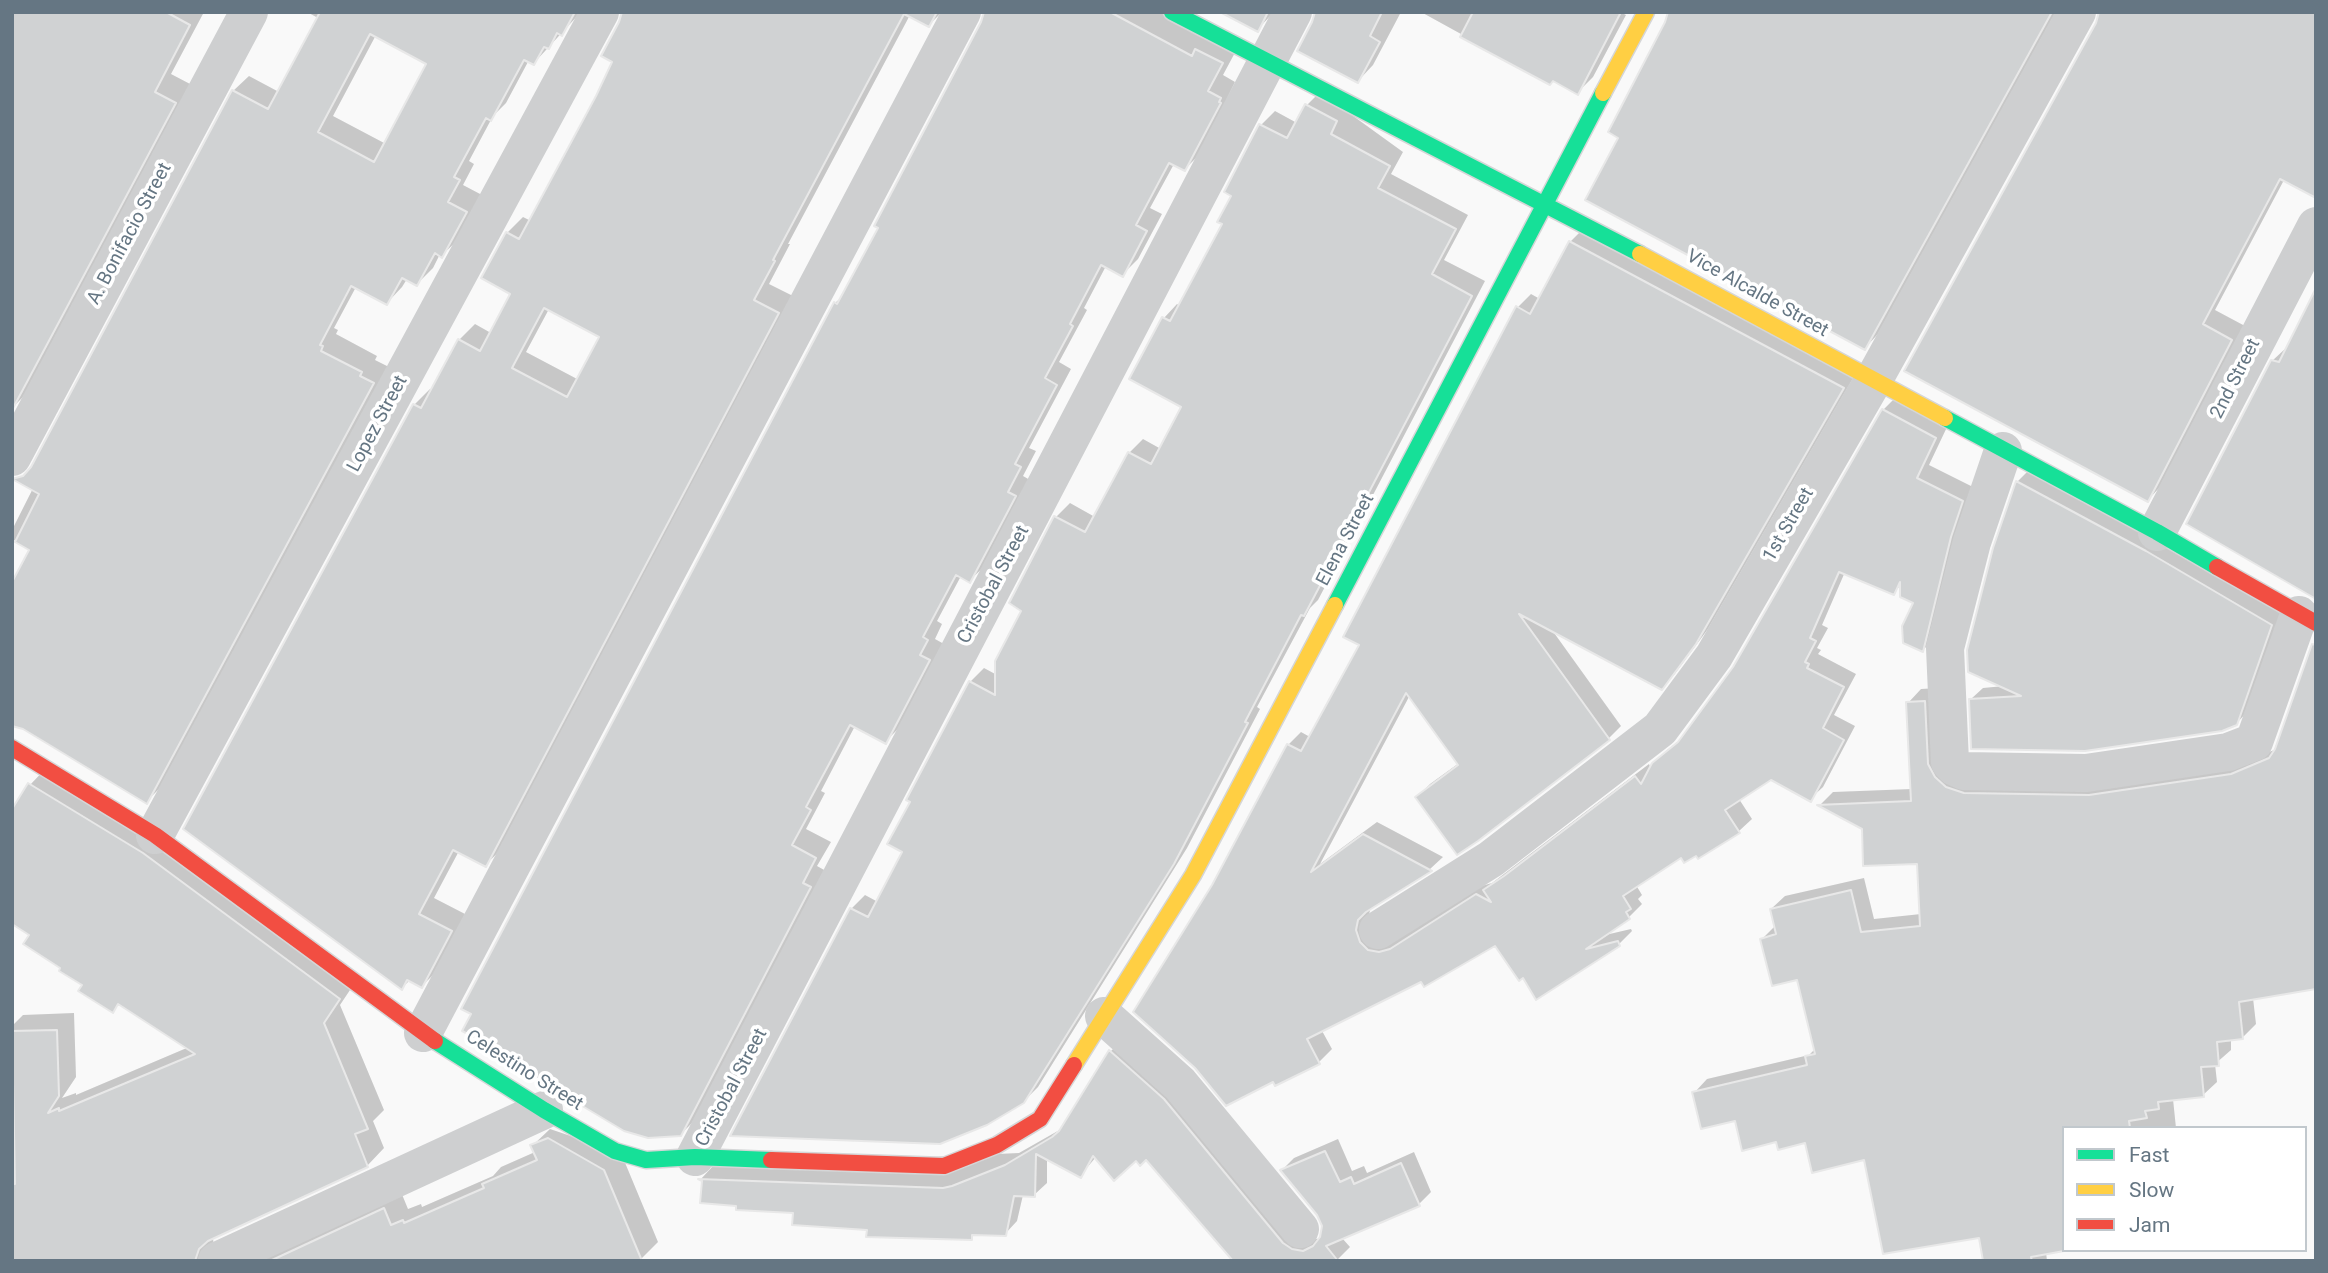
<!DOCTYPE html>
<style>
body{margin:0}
#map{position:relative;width:2328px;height:1273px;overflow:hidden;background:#f9f9f9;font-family:Roboto,sans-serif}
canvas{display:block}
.frame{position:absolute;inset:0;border:14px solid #657683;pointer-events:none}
.legend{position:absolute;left:2062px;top:1126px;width:245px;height:126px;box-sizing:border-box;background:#fff;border:2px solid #c1c8cd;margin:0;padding:9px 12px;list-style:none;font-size:21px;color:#657683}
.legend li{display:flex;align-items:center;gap:14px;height:35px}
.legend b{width:35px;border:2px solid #c1c8cd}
</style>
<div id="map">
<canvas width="2328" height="1273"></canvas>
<div class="frame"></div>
<ul class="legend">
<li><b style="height:9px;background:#16e098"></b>Fast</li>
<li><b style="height:9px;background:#ffcf43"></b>Slow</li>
<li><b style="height:9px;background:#f24e42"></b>Jam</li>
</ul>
</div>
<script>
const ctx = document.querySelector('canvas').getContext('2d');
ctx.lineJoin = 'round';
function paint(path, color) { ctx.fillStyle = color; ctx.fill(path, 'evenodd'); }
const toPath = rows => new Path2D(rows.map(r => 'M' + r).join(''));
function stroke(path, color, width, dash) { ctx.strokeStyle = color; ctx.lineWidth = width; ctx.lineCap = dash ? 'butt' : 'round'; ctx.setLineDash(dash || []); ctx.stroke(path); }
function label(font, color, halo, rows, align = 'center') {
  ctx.font = font + ' Roboto,sans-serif'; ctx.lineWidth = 7; ctx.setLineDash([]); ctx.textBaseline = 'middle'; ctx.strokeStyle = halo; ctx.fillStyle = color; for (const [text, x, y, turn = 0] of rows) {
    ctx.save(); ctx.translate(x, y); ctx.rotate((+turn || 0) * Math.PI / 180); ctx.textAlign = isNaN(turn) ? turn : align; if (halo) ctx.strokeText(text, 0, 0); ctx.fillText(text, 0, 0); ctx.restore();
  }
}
paint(toPath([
 [12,12,204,12,171,74,192,85,29,391,12,408],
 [307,12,581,12,534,63,529,60,506,103,493,116,469,161,474,164,463,185,482,195,458,240,442,255,440,254,433,268,417,284,407,279,402,287,387,303,356,287,334,328,338,330,336,334,377,356,375,360,389,367,162,786,146,802,31,549,12,539,12,530,233,91,249,76,279,92,318,18],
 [376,35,429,63,386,144,333,116],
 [624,12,942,12,929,25,910,15,788,244,790,244,769,284,793,296,501,850,485,865,459,851,434,898,467,915,438,970,422,986,410,980,402,988,414,405,430,389,433,390,459,340,475,324,491,333,513,293,507,233,523,217,531,221,614,61],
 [549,309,602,337,579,380,526,352],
 [986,12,1174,12,1238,47,1223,75,1235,82,1201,153,1185,169,1174,164,1150,208,1162,214,1138,259,1122,275,1106,266,1084,308,1087,310,1059,362,1071,369,1029,448,1036,451,1023,476,1030,480,986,565,970,580,961,576,937,621,942,624,935,639,944,644,901,726,885,742,855,726,821,791,825,793,806,829,831,842,817,866,826,871,697,1118,681,1134,835,303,845,294,983,23],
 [1224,12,1274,12,1258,29],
 [1316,12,1401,12,1373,65,1358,81],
 [1421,12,1620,12,1626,15,1593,77,1578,92,1554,80,1550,83],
 [1671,12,2056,12,1878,334,1865,348,1621,137],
 [2316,12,2284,180,2215,310,2245,326,2161,486,2148,500,1906,370],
 [1320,92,1403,152,1391,174,1468,215,1444,260,1485,281,1318,600,1310,608,1257,707,1260,709,1187,848,1038,1087,1023,1102,733,1135,851,909,865,895,878,902,905,852,970,682,984,668,997,675,1024,611,1056,517,1070,503,1095,517,1129,453,1143,439,1161,449,1183,406,1164,318,1177,304,1180,306,1224,224,1261,125,1275,111,1297,123,1306,106],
 [1583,229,1855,375,1708,629,1674,675,1661,688,1552,630,1621,726,1608,739,1417,797,1430,784,1459,763,1410,695,1320,864,1377,822,1443,857,1430,869,1371,907,1368,918,1492,883,1649,764,1651,768,1667,750,1684,737,1734,668,1883,410,1896,397,1948,425,1929,465,1975,488,1936,637,1923,650,1915,602,1902,584,1893,593,1845,572,1822,625,1828,628,1817,648,1821,650,1818,654,1856,674,1834,715,1855,726,1823,787,1810,799,1771,778,1739,799,1752,819,1739,831,1697,853,1682,856,1636,885,1642,895,1638,899,1642,904,1629,917,1601,936,1631,929,1632,931,1619,944,1523,976,1496,943,1321,1029,1332,1049,1319,1062,1214,886,1288,745,1301,732,1310,737,1361,644,1518,307,1531,294,1540,299,1570,242],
 [2286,348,2288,348,2316,596,2272,361],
 [2029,470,2283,613,2248,711,2236,724,1971,699,1983,688,2004,686,2017,482],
 [2316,643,2316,988,2253,998,2256,1024,2243,1037,2231,1039,2231,1050,2215,1064,2217,1082,2203,1095,2173,1099,2176,1128,2064,1128,2046,1252,2047,1261,1985,1261,1980,1236,1866,1158,1807,1141,1777,1140,1736,1119,1694,1093,1707,1079,1809,1055,1816,1048,1798,978,1762,939,1775,926,1771,909,1785,896,1864,878,1874,919,1921,914,1919,862,1863,828,1820,805,1833,792,1912,789,1908,703,1921,689,1938,688,1947,763,2247,761,2274,750],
 [47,767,356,981,340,1005,384,1110,373,1121,384,1148,367,1166,213,1237,214,1252,220,1261,12,1261,12,1026,23,1015,74,1013,76,1077,62,1098,76,1093,76,1095,189,1047,120,1003,112,1011,63,967,31,934,30,785],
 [43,1156,14,1168,23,1160],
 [1123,1039,1305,1237,1317,1239,1322,1237,1323,1226,1318,1214,1282,1170,1294,1158,1338,1139,1352,1171,1364,1166,1367,1173,1414,1152,1431,1192,1419,1204,1342,1238,1350,1247,1336,1261,1236,1261,1146,1158,1096,1157,1080,1176,1047,1158,1047,1183,1034,1195,1023,1195,1017,1221,1005,1234,976,1233,971,1238,869,1229,795,1212,738,1205,701,1179,712,1167,1019,1153,1063,1128,1111,1051],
 [550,1129,621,1153,658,1242,641,1259,253,1261,401,1192,408,1209,421,1204,422,1207,493,1176,501,1167,535,1152,532,1146]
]), '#0003');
const building = toPath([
 [12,12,166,12,190,25,155,92,176,103,12,410,12,12],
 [320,12,575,12,562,36,557,33,549,49,544,47,534,65,524,60,491,121,486,118,454,177,460,180,448,202,467,212,442,258,435,253,417,286,402,278,387,305,351,286,320,345,323,346,321,351,362,372,360,376,374,383,147,804,23,729,12,726,12,582,29,550,15,542,39,494,12,479,23,476,31,467,232,90,268,109,320,12],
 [370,34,426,64,374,162,318,132,370,34],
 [622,12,937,12,929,27,904,14,773,260,775,261,754,300,779,313,486,867,453,850,419,914,452,931,422,988,407,980,402,990,183,829,413,404,421,408,458,339,480,351,510,294,481,278,506,232,519,239,596,96,612,62,601,56,619,22,622,12],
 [544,308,599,337,567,397,512,368,544,308],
 [984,12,1110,12,1192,56,1195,49,1223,63,1208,91,1221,98,1219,102,1221,103,1185,171,1169,163,1136,225,1147,231,1123,277,1101,265,1070,324,1073,326,1045,378,1057,385,1015,464,1021,467,1008,492,1016,496,970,583,956,575,923,637,928,640,920,655,930,660,886,744,850,725,806,807,811,810,792,845,816,858,803,883,811,887,681,1136,648,1138,624,1131,514,1065,515,1063,493,1051,495,1048,462,1031,471,1014,461,1009,834,302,837,304,878,228,874,226,981,22,984,12],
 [1220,12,1268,12,1258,32,1220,12],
 [1315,12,1382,12,1370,36,1380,42,1358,83,1297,51,1312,22,1315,12],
 [1473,12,1621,12,1578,95,1553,81,1550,85,1460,37,1473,12],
 [1668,12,2052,12,1865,350,1585,200,1618,138,1608,132,1665,22,1668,12],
 [2099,12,2316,12,2316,198,2280,179,2203,324,2232,340,2148,502,1904,371,2096,23,2099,12],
 [1305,104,1337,121,1331,134,1390,166,1378,188,1456,229,1432,274,1472,296,1304,616,1301,615,1245,722,1248,723,1174,864,1024,1103,987,1125,940,1144,730,1136,850,908,868,917,902,852,887,844,910,802,906,800,969,681,995,695,995,661,1021,611,1009,603,1054,516,1085,532,1128,452,1151,464,1181,407,1129,379,1162,317,1170,321,1222,224,1217,222,1231,196,1224,192,1259,124,1287,138,1305,104],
 [1569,241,1844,388,1696,644,1662,690,1519,614,1610,740,1478,841,1457,855,1415,797,1458,765,1406,693,1311,872,1363,834,1432,871,1366,912,1358,920,1356,930,1360,942,1368,950,1379,952,1390,949,1476,894,1491,902,1483,890,1504,876,1635,776,1641,784,1652,763,1678,742,1733,667,1882,409,1936,438,1917,478,1963,501,1951,537,1923,652,1903,643,1902,626,1913,603,1900,597,1900,582,1894,595,1839,572,1810,638,1816,641,1805,662,1809,664,1807,668,1844,687,1823,728,1844,740,1811,802,1771,780,1725,810,1740,833,1698,859,1696,856,1684,863,1681,858,1623,896,1631,909,1626,912,1630,919,1586,949,1618,941,1620,946,1536,1000,1523,978,1519,981,1495,946,1424,987,1421,982,1307,1039,1320,1064,1275,1086,1273,1082,1226,1106,1195,1068,1133,1012,1212,885,1287,744,1301,751,1359,645,1343,637,1516,306,1530,314,1569,241],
 [2316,288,2316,599,2186,524,2271,360,2279,362,2316,288],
 [2016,481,2146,551,2272,625,2237,725,2222,731,2085,751,1971,749,1969,699,2021,696,1968,672,1967,650,1993,548,2016,481],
 [2312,644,2316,645,2316,989,2239,1002,2243,1039,2217,1042,2219,1066,2201,1067,2204,1097,2158,1102,2159,1109,2145,1111,2147,1118,2129,1121,2130,1128,2064,1128,2064,1251,2031,1257,2032,1261,1983,1261,1979,1238,1883,1254,1864,1160,1812,1173,1805,1143,1778,1150,1776,1142,1742,1151,1735,1121,1701,1129,1692,1092,1807,1065,1805,1056,1815,1054,1797,980,1772,986,1760,939,1776,934,1770,909,1851,890,1861,932,1920,926,1917,864,1863,866,1862,829,1817,805,1911,801,1906,702,1925,701,1928,764,1935,777,1946,787,1964,793,2089,795,2231,774,2269,758,2275,749,2312,644],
 [28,783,143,853,340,999,324,1023,368,1129,355,1134,368,1167,208,1241,199,1249,195,1261,12,1261,12,1184,15,1184,12,1031,57,1030,59,1096,48,1113,59,1108,59,1111,195,1054,118,1004,113,1013,78,991,82,985,59,971,60,968,23,944,29,935,12,924,12,809,28,783],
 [1109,1050,1164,1099,1283,1243,1292,1249,1303,1251,1313,1246,1320,1237,1322,1226,1317,1215,1280,1170,1325,1151,1340,1182,1351,1177,1354,1184,1401,1163,1420,1206,1326,1246,1338,1261,1233,1261,1146,1160,1140,1166,1136,1161,1114,1181,1093,1156,1081,1178,1036,1154,1035,1197,1014,1196,1006,1236,972,1235,972,1240,866,1237,867,1230,792,1225,793,1213,736,1210,736,1206,700,1203,702,1181,698,1179,943,1188,952,1186,1005,1165,1052,1137,1059,1131,1109,1050],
 [548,1138,604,1170,642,1261,270,1261,384,1208,391,1225,403,1220,404,1223,484,1188,482,1184,537,1160,530,1145,548,1138]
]);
paint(building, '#d0d2d3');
stroke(building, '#e8e8e8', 2);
const fast = toPath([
 [1172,12,1640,254],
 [1945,418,2157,532,2217,567],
 [1335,605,1603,93],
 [435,1041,544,1110,615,1151,646,1160,695,1157,771,1160]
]);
const slow = toPath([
 [1603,93,1646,12],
 [1640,254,1945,418],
 [1074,1065,1193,875,1335,605]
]);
const jam = toPath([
 [2217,567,2316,623],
 [12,748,155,835,435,1041],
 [771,1160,944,1166,997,1145,1040,1119,1074,1065]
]);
stroke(fast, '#d5d6d7', 19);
stroke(slow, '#d5d6d7', 19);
stroke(jam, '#d5d6d7', 19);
stroke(toPath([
 [2003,451,1972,542,1945,648,1950,762,1955,767,1964,771,2086,773,2228,752,2254,742,2299,615],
 [12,457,249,12],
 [2157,532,2316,226],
 [155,835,600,12],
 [1378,930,1491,859,1660,729,1714,656,1873,381,2077,12],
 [1104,1016,1180,1084,1300,1229],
 [423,1033,962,12],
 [695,1157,1293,12],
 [217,1261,544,1110]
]), '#cecfd0', 38);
stroke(fast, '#16e098', 16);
stroke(slow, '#ffcf43', 16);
stroke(jam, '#f24e42', 16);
label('19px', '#657683', '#fff', [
 ["A. Bonifacio Street",130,234,-62],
 ["Vice Alcalde Street",1757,294,29],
 ["2nd Street",2236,379,-63],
 ["Lopez Street",378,424,-62],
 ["1st Street",1789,525,-60],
 ["Elena Street",1346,540,-62],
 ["Cristobal Street",994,585,-62],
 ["Celestino Street",524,1071,32],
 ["Cristobal Street",732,1088,-62]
]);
</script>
